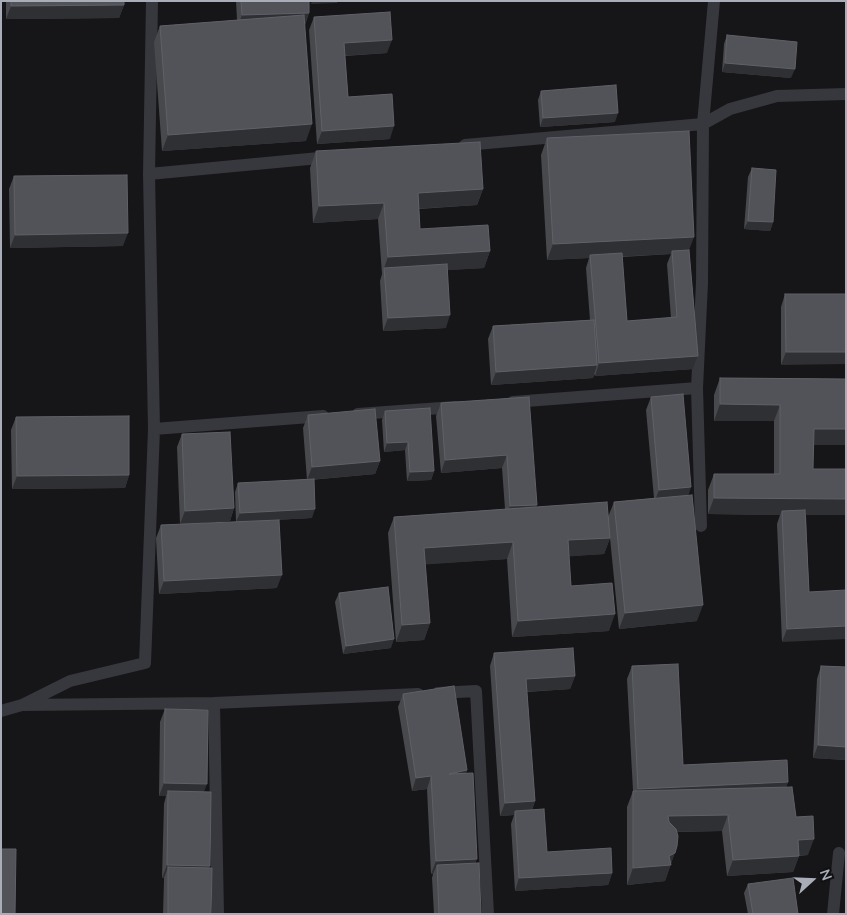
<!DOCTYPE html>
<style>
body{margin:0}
#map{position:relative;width:847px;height:915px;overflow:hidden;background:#161618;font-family:Mulish,sans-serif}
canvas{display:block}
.frame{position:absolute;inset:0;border:2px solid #a8adb8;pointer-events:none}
.north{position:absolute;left:787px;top:855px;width:50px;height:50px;-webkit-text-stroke:4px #111113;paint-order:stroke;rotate:70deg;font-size:14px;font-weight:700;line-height:20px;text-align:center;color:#a8adb8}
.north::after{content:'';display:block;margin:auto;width:18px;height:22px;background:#a8adb8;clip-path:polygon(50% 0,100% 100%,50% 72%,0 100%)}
</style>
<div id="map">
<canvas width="847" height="915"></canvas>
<div class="frame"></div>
<div class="north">N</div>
</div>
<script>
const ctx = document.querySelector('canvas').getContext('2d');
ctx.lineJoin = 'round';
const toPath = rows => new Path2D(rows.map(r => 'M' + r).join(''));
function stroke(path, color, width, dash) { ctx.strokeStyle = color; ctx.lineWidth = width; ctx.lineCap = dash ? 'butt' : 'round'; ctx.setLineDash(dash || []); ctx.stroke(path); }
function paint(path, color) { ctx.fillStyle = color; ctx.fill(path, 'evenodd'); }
stroke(toPath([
 [465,145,703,124,730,109,777,96,846,94],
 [149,174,330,157],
 [513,402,697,388],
 [358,414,455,407],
 [154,429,323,416],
 [701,526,697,388,702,283,703,124,714,1],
 [438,693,476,691,488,914],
 [214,703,218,914],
 [22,705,70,681,145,663,154,429,149,174,152,1],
 [1,711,22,705,214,703,418,694],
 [833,914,839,853]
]), '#37383d', 12);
paint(toPath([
 [6,1,124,1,124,5,119,18,6,19],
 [236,1,309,1,309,13,305,25,306,141,162,151,154,42,160,26,237,20],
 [314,17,387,53,345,56,348,97,390,139,317,144,309,30],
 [727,35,791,78,722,72,724,44],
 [541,91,615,122,540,127,538,100],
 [547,138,689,250,698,356,693,369,595,376,594,374,593,378,491,385,488,339,493,326,590,320,586,268,589,258,547,260,541,155],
 [671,254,667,264,671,318,627,321,622,257],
 [316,151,483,189,477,205,419,209,420,229,490,251,484,268,447,270,446,328,383,331,380,281,382,274,378,219,313,223,310,168],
 [752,168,773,222,770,231,744,229,748,177],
 [14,176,123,246,10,248,9,189],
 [785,294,846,294,781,365,781,307],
 [720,378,846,379,846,445,814,445,806,515,809,592,782,642,777,524,780,515,708,514,708,490,714,474,774,474,774,421,714,421,714,395],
 [529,397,536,507,608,517,614,502,654,498,646,410,651,397,688,495,697,621,619,629,610,538,604,554,569,556,571,586,609,631,512,637,507,559,425,564,430,623,424,640,396,642,388,533,394,517,505,509,502,468,441,473,436,416,441,403],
 [385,411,434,471,431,480,407,481,405,450,384,452,382,420],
 [308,415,380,461,375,474,310,480,312,518,236,522,235,492,238,483,307,480,303,428],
 [16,417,129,475,125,488,12,489,11,430],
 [182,434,234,508,230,521,180,524,177,447],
 [161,525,277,588,159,594,156,538],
 [339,593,391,648,343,654,335,602],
 [494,653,575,676,570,689,527,692,535,801,532,810,547,852,612,873,608,885,515,891,511,824,514,815,500,816,490,666],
 [632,666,683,765,788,782,786,787,808,855,799,856,793,872,727,876,722,831,677,832,677,846,665,881,627,885,627,807,633,791,627,679],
 [821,666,846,667,846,760,813,758,817,679],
 [403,694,467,770,466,773,481,914,434,914,432,878,433,874,431,874,427,789,412,791,398,707],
 [165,709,204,792,211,914,163,914,164,880,164,878,162,878,164,804,166,796,159,796,160,722],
 [748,884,798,914,748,914,744,893]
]), '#47494d');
paint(toPath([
 [312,1,338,1,337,3,311,4],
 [124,5,119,18,6,19,11,6],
 [309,13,304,26,237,28,242,15],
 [392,40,387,53,340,56,344,43],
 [725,63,795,69,791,78,722,72],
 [618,113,615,122,540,127,543,118],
 [312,124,306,141,162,151,168,135],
 [394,126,390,139,317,144,322,131],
 [483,189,477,205,412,209,418,193],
 [384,203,378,219,313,223,319,206],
 [748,221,773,222,770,231,744,229],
 [128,233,123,246,10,248,15,235],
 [694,237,688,253,672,251,671,254,591,258,590,255,589,258,547,260,553,244],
 [490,251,484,268,385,274,384,268,382,274,388,257],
 [450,315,446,328,383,331,388,318],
 [786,352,846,352,846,364,781,365],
 [698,356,693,369,595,376,599,363],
 [597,365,593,378,491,385,496,372],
 [720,404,780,405,774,421,714,421],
 [814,429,846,429,846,445,808,445],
 [408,442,405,450,384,452,387,443],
 [507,455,502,468,441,473,445,460],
 [380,461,375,474,307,480,312,467],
 [434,471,431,480,407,481,410,472],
 [129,475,125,488,12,489,17,476],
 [691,487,687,500,654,503,659,490],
 [714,498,846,499,846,515,782,515,782,511,780,515,708,514],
 [537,505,532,518,506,519,510,506],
 [234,508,230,521,180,524,185,511],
 [315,509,312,518,236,522,240,513],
 [610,538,604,554,562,557,568,540],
 [513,542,507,559,418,565,424,548],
 [282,575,277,588,159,594,164,581],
 [703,605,697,621,619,629,625,613],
 [615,614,609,631,512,637,518,621],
 [430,623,424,640,396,642,402,625],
 [846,626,846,639,782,642,787,629],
 [394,639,391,648,343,654,346,646],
 [575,676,570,689,521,692,526,679],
 [818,745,846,747,846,760,813,758],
 [467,770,463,783,449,774],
 [431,776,427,789,412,791,416,778],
 [788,782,783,795,633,802,638,789],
 [164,783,207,784,202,797,168,791,166,796,159,796],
 [535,801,530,814,515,811,514,815,500,816,505,803],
 [728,815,722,831,662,832,668,816],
 [814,839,808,855,792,856,798,840],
 [677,846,665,881,627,885,633,868,669,856],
 [799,856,793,872,727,876,733,860],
 [477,859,472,872,437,865,433,874,431,874,436,861],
 [167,865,210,866,205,879,168,867,164,878,162,878],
 [612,873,608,885,515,891,519,878]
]), '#2f3033');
const building = toPath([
 [11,1,124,1,124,5,11,6,11,1],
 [241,1,309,1,309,13,242,15,241,1],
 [390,12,392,40,344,43,348,97,392,94,394,126,322,131,314,17,390,12],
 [304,15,312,124,168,135,160,26,304,15],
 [727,35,797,42,795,69,725,63,727,35],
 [616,85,618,113,543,118,541,91,616,85],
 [689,131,694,237,553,244,547,138,689,131],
 [480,142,483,189,418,193,420,229,488,225,490,251,388,257,384,203,319,206,316,151,480,142],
 [752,168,776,170,773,222,748,221,752,168],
 [127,175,128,233,15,235,14,176,127,175],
 [689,250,698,356,599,363,590,255,622,253,627,321,677,317,672,251,689,250],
 [447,264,450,315,388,318,384,268,447,264],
 [785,294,846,294,846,352,786,352,785,294],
 [594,320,597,365,496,372,493,326,594,320],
 [720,378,846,379,846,429,814,429,813,469,846,469,846,499,714,498,714,474,780,474,780,405,720,404,720,378],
 [683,394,691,487,659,490,651,397,683,394],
 [529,397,537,505,510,506,507,455,445,460,441,403,529,397],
 [430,408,434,471,410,472,408,442,387,443,385,411,430,408],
 [375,409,380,461,312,467,308,415,375,409],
 [129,416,129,475,17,476,16,417,129,416],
 [230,432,234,508,185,511,182,434,230,432],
 [314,479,315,509,240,513,238,483,314,479],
 [692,495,703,605,625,613,614,502,692,495],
 [607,502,610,538,568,540,571,586,612,583,615,614,518,621,513,542,424,548,430,623,402,625,394,517,607,502],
 [805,510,809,592,846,590,846,626,787,629,782,511,805,510],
 [279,520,282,575,164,581,161,525,279,520],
 [388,587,394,639,346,646,339,593,388,587],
 [573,648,575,676,526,679,535,801,505,803,494,653,573,648],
 [678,664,683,765,787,760,788,782,638,789,632,666,678,664],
 [821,666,846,667,846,747,818,745,821,666],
 [454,686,467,770,449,774,473,773,477,859,436,861,431,776,416,778,403,694,454,686],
 [165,709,208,710,207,784,164,783,165,709],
 [792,787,796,817,813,816,814,839,798,840,799,856,733,860,728,815,668,816,669,822,676,829,678,836,677,846,675,853,669,856,671,865,633,868,633,791,792,787],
 [168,791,211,792,210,866,167,865,168,791],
 [544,809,547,852,611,848,612,873,519,878,515,811,544,809],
 [1,849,16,849,15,914,1,914,1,849],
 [479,863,481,914,439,914,437,865,479,863],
 [168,867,212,868,211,914,168,914,168,867],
 [793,878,798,914,753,914,748,884,793,878]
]);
paint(building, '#525359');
stroke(building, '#5f6168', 1);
</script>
